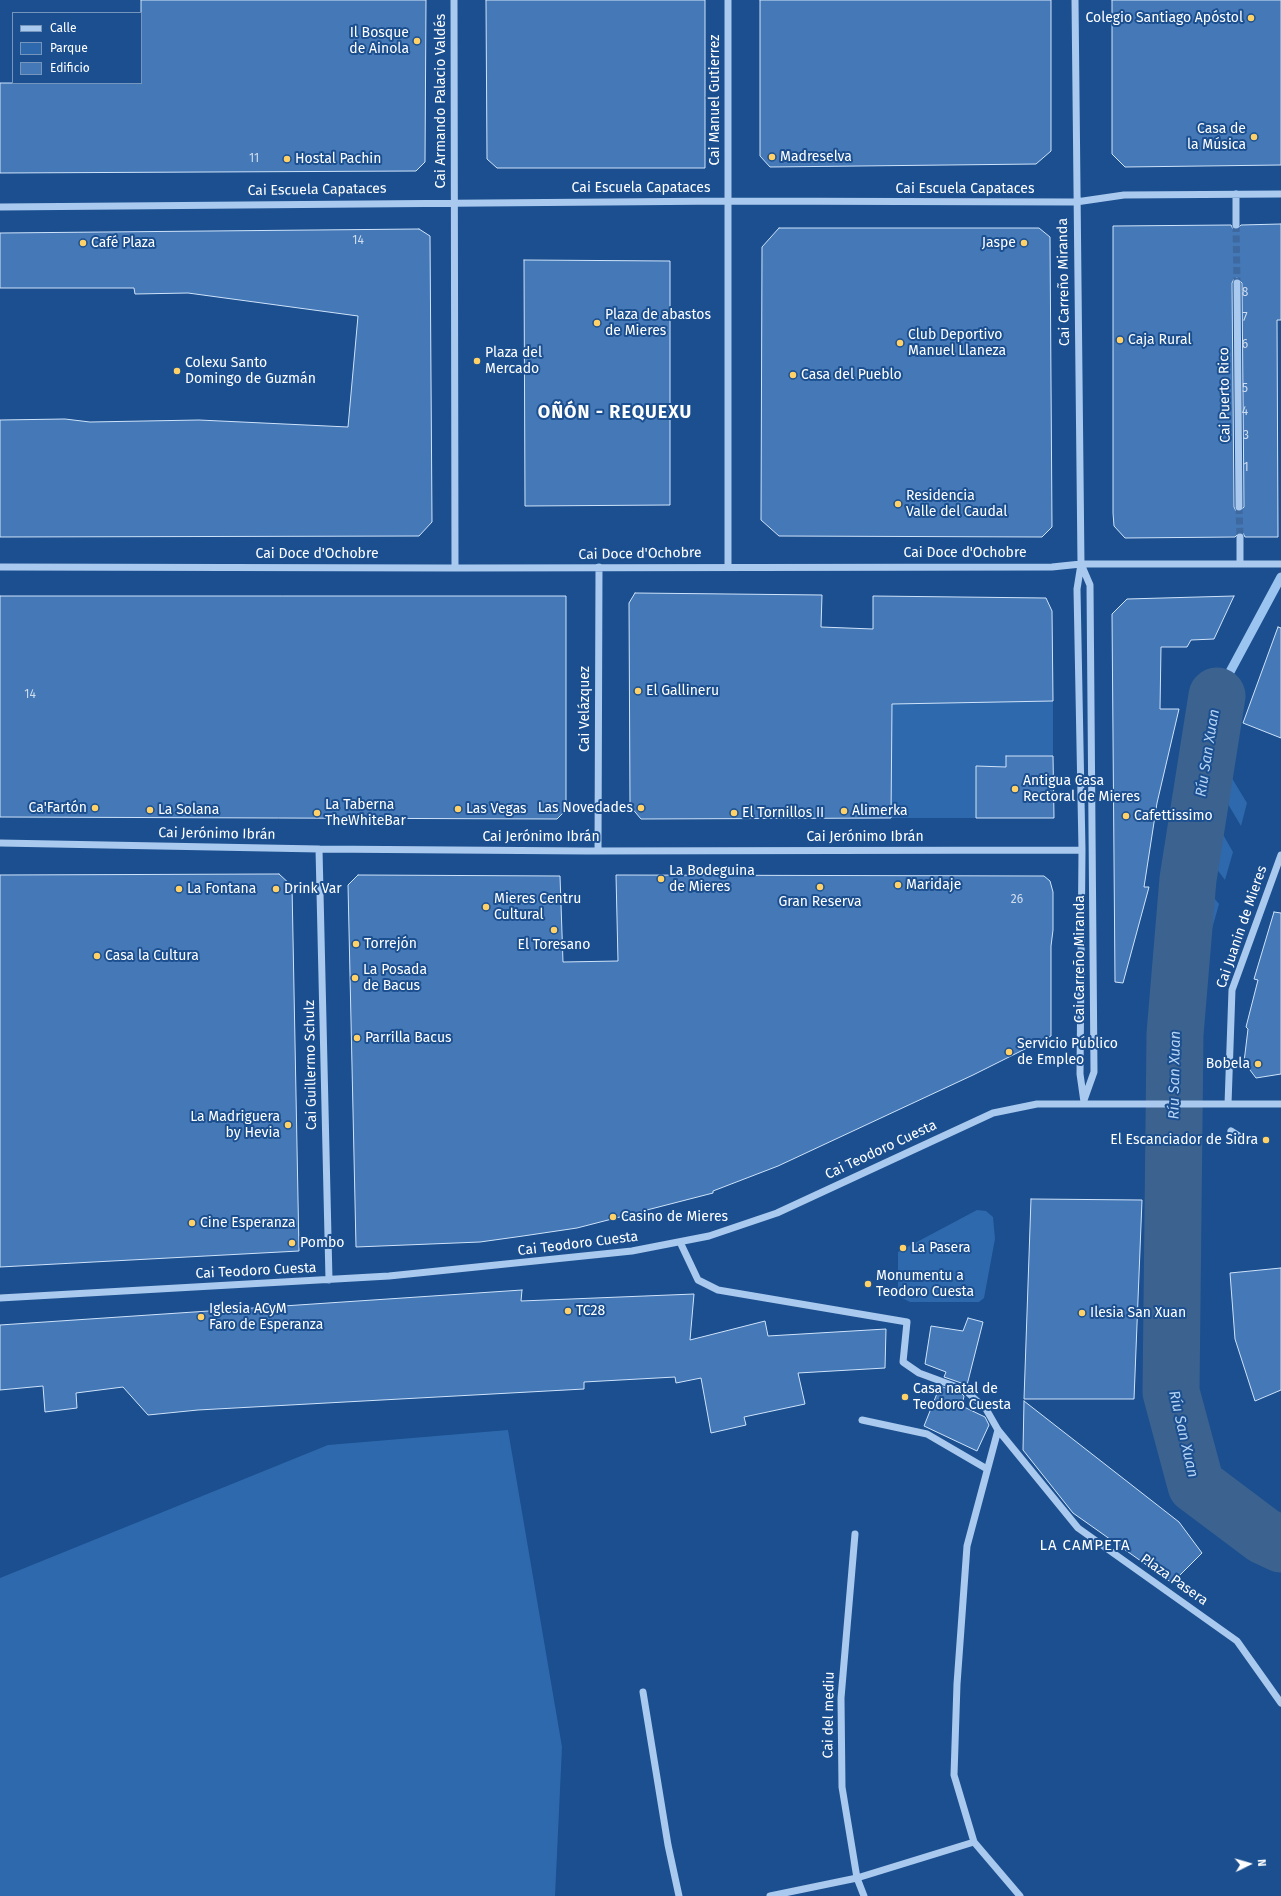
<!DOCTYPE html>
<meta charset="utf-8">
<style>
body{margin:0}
#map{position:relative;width:1281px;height:1896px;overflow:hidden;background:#1b4f8f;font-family:"Fira Sans",sans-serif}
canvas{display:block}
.legend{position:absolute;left:12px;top:12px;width:130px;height:72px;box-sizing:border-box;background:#1b4f8f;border:1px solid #7695bc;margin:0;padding:5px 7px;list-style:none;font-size:12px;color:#fff}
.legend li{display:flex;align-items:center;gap:8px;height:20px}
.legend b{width:20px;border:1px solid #7695bc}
.north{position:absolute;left:1229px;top:1844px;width:40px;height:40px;-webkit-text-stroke:3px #1b4f8f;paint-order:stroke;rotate:85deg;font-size:11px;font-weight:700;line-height:16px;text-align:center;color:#fff}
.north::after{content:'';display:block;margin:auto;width:14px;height:18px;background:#fff;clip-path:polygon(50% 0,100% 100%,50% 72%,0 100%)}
</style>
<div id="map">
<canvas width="1281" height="1896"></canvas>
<ul class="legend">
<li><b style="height:5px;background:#a9c9ee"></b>Calle</li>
<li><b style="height:11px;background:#2e69ad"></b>Parque</li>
<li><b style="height:11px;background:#4478b7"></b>Edificio</li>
</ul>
<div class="north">N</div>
</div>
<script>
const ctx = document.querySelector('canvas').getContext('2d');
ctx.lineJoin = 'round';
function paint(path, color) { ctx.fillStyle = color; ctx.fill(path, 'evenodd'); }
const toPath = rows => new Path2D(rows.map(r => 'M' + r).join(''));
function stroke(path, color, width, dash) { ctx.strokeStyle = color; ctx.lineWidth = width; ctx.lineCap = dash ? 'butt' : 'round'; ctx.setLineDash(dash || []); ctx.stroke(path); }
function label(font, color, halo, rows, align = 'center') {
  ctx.font = font + ' "Fira Sans",sans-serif'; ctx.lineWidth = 4; ctx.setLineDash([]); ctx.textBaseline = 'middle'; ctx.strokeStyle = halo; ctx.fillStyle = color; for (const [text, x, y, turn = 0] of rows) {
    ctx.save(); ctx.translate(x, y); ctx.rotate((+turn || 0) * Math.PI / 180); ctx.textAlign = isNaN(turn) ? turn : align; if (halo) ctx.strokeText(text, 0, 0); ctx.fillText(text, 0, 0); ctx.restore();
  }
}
paint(toPath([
 [1053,701,1053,756,1006,756,1006,767,977,766,976,818,891,818,891,703],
 [1227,770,1247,803,1241,826,1222,794],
 [1217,824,1233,852,1225,880,1210,860],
 [1205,887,1219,904,1204,957,1202,909],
 [977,1210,986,1211,993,1217,995,1239,984,1298,979,1302,910,1302,904,1299,898,1292,898,1252],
 [508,1430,562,1747,555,1896,0,1896,0,1578,328,1445]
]), '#2e69ad');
stroke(toPath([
 [1217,696,1281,577]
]), '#9cc4f0', 9);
stroke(toPath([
 [1217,696,1188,879,1175,1034,1171,1392,1196,1485,1264,1536,1281,1544]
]), '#3c6290', 57);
const building = toPath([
 [141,0,426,0,425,162,416,171,0,173,0,83,141,83,141,0],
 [486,0,705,0,705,168,497,168,487,159,486,0],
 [760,0,1051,0,1051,151,1036,164,770,167,760,156,760,0],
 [1112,0,1281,0,1281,165,1125,167,1112,154,1112,0],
 [1281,224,1281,320,1277,320,1278,537,1245,537,1243,533,1240,532,1235,537,1125,538,1114,526,1113,513,1113,226,1231,225,1233,229,1236,230,1241,225,1281,224],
 [1237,278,1242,283,1244,507,1239,512,1236,511,1234,507,1232,283,1234,279,1237,278],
 [779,228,1039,228,1050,237,1052,527,1042,537,779,536,761,520,762,247,779,228],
 [419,229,430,236,432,522,419,536,0,537,0,420,65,419,90,422,199,420,348,427,358,316,188,293,135,294,134,288,0,288,0,233,419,229],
 [524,260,670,261,670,505,525,506,524,260],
 [635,593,822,595,821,627,873,629,873,596,1046,598,1052,611,1053,701,892,704,891,818,641,819,630,806,629,603,635,593],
 [0,596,566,596,566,810,557,819,0,817,0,596],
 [1234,596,1214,639,1191,640,1187,647,1161,647,1160,709,1179,709,1157,803,1144,887,1149,887,1123,983,1115,982,1112,614,1127,599,1234,596],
 [1278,627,1281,628,1281,738,1243,723,1278,627],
 [1006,756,1053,756,1054,818,976,818,976,766,1006,767,1006,756],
 [279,874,292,886,299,1251,0,1267,0,875,279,874],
 [358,875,560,876,563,962,618,961,616,875,1044,876,1050,881,1053,892,1053,930,1051,946,1051,1036,973,1075,778,1166,713,1191,713,1193,577,1228,523,1236,480,1242,356,1247,348,885,358,875],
 [1274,912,1281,913,1281,1074,1256,1078,1244,1062,1248,1029,1246,1027,1258,980,1254,979,1274,912],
 [1031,1199,1142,1200,1134,1399,1024,1399,1031,1199],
 [1281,1268,1281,1390,1255,1401,1235,1339,1230,1273,1281,1268],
 [522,1290,521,1301,694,1294,690,1340,765,1321,768,1336,886,1329,885,1368,798,1373,805,1404,744,1417,746,1425,711,1433,701,1378,676,1383,675,1377,584,1382,584,1389,198,1410,148,1415,123,1387,76,1393,77,1408,45,1412,43,1386,0,1390,0,1325,522,1290],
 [968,1318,983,1322,967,1385,944,1377,946,1372,925,1364,931,1326,963,1331,968,1318],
 [940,1386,962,1394,964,1396,962,1406,985,1417,989,1425,977,1451,924,1426,940,1386],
 [1024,1401,1179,1522,1202,1553,1172,1583,1073,1513,1023,1450,1024,1401]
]);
paint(building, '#4478b7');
stroke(building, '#cfe3fa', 1);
stroke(toPath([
 [1236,225,1237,283],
 [1239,507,1240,537]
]), '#3d69a0', 7, [7, 3.5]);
stroke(toPath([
 [454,0,455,568],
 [728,0,728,566],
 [1075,0,1081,564,1077,589,1082,850,1080,1074,1084,1102],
 [1236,194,1236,225],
 [0,207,728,201,1076,202,1124,195,1281,194],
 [1237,283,1239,507],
 [1240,537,1240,564],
 [1081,564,1090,585,1094,1072,1084,1100],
 [0,567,455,568,1052,567,1081,564,1281,564],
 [0,843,319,849,587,851,1082,850],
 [319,849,329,1280],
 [598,851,599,567],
 [1228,1104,1232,990,1281,855],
 [1231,1131,1242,1138],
 [680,1242,698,1280,718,1290,907,1322,903,1362,919,1373,965,1390,986,1409,998,1430,1078,1528,1237,1641,1281,1703],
 [0,1298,389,1276,632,1251,709,1236,777,1213,993,1113,1037,1104,1281,1104],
 [862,1420,927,1434,987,1469],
 [998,1430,967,1546,957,1684,954,1775,974,1842,1020,1896],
 [855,1534,841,1698,842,1787,857,1878,864,1896],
 [643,1692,668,1845,679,1896],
 [770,1896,857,1878,974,1842]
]), '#a9c9ee', 7);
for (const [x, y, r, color] of [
 [1251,18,4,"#ffd166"],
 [417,41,4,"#ffd166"],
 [1254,137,4,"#ffd166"],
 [772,157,4,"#ffd166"],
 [287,159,4,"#ffd166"],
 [83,243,4,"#ffd166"],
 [1024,243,4,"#ffd166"],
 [597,323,4,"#ffd166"],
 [1120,340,4,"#ffd166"],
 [900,343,4,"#ffd166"],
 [477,361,4,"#ffd166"],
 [177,371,4,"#ffd166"],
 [793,375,4,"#ffd166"],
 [898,504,4,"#ffd166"],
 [638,691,4,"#ffd166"],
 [1015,789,4,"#ffd166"],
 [95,808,4,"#ffd166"],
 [641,808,4,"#ffd166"],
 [458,809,4,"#ffd166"],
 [150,810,4,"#ffd166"],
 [844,811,4,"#ffd166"],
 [317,813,4,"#ffd166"],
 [734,813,4,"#ffd166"],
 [1126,816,4,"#ffd166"],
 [661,879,4,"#ffd166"],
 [898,885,4,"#ffd166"],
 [820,887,4,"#ffd166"],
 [179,889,4,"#ffd166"],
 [276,889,4,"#ffd166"],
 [486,907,4,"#ffd166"],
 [554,930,4,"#ffd166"],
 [356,944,4,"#ffd166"],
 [97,956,4,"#ffd166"],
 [355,978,4,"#ffd166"],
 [357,1038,4,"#ffd166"],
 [1009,1052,4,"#ffd166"],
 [1258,1064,4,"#ffd166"],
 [288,1125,4,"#ffd166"],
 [1266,1140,4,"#ffd166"],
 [613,1217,4,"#ffd166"],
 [192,1223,4,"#ffd166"],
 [292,1243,4,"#ffd166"],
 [903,1248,4,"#ffd166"],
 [868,1284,4,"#ffd166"],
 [568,1311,4,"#ffd166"],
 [1082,1313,4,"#ffd166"],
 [201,1317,4,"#ffd166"],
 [905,1397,4,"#ffd166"]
]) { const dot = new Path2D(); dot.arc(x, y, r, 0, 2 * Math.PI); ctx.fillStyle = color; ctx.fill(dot); stroke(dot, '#1b4f8f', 1.5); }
label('12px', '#d0dded', null, [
 ["11",254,159],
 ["14",358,241],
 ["8",1245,293],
 ["7",1245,318],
 ["6",1245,345],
 ["5",1245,389],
 ["4",1245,412],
 ["3",1246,436],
 ["1",1246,468],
 ["14",30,695],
 ["26",1017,900]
]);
label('14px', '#fff', '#1b4f8f', [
 ["Colegio Santiago Apóstol",1243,18,"right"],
 ["Il Bosque",409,33,"right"],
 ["de Ainola",409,49,"right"],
 ["Casa de",1246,129,"right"],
 ["la Música",1246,145,"right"],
 ["Madreselva",780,157],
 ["Hostal Pachin",295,159],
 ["Café Plaza",91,243],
 ["Jaspe",1016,243,"right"],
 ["Plaza de abastos",605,315],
 ["de Mieres",605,331],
 ["Club Deportivo",908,335],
 ["Manuel Llaneza",908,351],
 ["Caja Rural",1128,340],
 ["Plaza del",485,353],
 ["Mercado",485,369],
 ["Colexu Santo",185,363],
 ["Domingo de Guzmán",185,379],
 ["Casa del Pueblo",801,375],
 ["Residencia",906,496],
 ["Valle del Caudal",906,512],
 ["El Gallineru",646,691],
 ["Antigua Casa",1023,781],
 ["Rectoral de Mieres",1023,797],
 ["La Taberna",325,805],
 ["TheWhiteBar",325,821],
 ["Ca'Fartón",87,808,"right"],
 ["Las Novedades",633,808,"right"],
 ["Las Vegas",466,809],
 ["La Solana",158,810],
 ["Alimerka",852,811],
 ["El Tornillos II",742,813],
 ["Cafettissimo",1134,816],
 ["La Bodeguina",669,871],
 ["de Mieres",669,887],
 ["Maridaje",906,885],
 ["La Fontana",187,889],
 ["Drink Var",284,889],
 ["Mieres Centru",494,899],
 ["Cultural",494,915],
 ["Gran Reserva",820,902,"center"],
 ["Torrejón",364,944],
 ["El Toresano",554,945,"center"],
 ["Casa la Cultura",105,956],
 ["La Posada",363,970],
 ["de Bacus",363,986],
 ["Parrilla Bacus",365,1038],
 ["Servicio Público",1017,1044],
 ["de Empleo",1017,1060],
 ["Bobela",1250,1064,"right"],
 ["La Madriguera",280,1117,"right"],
 ["by Hevia",280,1133,"right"],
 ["El Escanciador de Sidra",1258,1140,"right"],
 ["Casino de Mieres",621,1217],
 ["Cine Esperanza",200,1223],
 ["Pombo",300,1243],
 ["La Pasera",911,1248],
 ["Monumentu a",876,1276],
 ["Teodoro Cuesta",876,1292],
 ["Iglesia ACyM",209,1309],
 ["Faro de Esperanza",209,1325],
 ["TC28",576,1311],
 ["Ilesia San Xuan",1090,1313],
 ["Casa natal de",913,1389],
 ["Teodoro Cuesta",913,1405]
], 'left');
label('14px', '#fff', '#1b4f8f', [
 ["Cai Manuel Gutierrez",715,100,-90],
 ["Cai Armando Palacio Valdés",441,101,-90],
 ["Cai Escuela Capataces",641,188],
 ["Cai Escuela Capataces",965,189],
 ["Cai Escuela Capataces",317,190,-1],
 ["Cai Carreño Miranda",1064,282,-91],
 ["Cai Puerto Rico",1225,395,-91],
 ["Cai Doce d'Ochobre",965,553],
 ["Cai Doce d'Ochobre",317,554],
 ["Cai Doce d'Ochobre",640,554,-1],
 ["Cai Velázquez",585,709,-90],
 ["Cai Jerónimo Ibrán",217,834,1],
 ["Cai Jerónimo Ibrán",541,837],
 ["Cai Jerónimo Ibrán",865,837],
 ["Cai Juanin de Mieres",1242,927,-71],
 ["Cai Carreño Miranda",1080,959,-90],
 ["Cai Guillermo Schulz",311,1065,-91],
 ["Cai Teodoro Cuesta",881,1150,-25],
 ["Cai Teodoro Cuesta",578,1244,-7],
 ["Cai Teodoro Cuesta",256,1271,-3],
 ["Plaza Pasera",1174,1580,35],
 ["Cai del mediu",829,1715,-89]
]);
label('italic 15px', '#b5d3f5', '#1b4f8f', [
 ["Ríu San Xuan",1208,753,-81],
 ["Ríu San Xuan",1175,1075,-89],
 ["Ríu San Xuan",1183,1434,77]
]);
ctx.letterSpacing = '1px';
label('15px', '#fff', '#1b4f8f', [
 ["LA CAMPETA",1085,1546]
]);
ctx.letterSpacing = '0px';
ctx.letterSpacing = '1px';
label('bold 18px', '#fff', '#1b4f8f', [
 ["OÑÓN - REQUEXU",615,413]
]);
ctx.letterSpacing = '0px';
</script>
